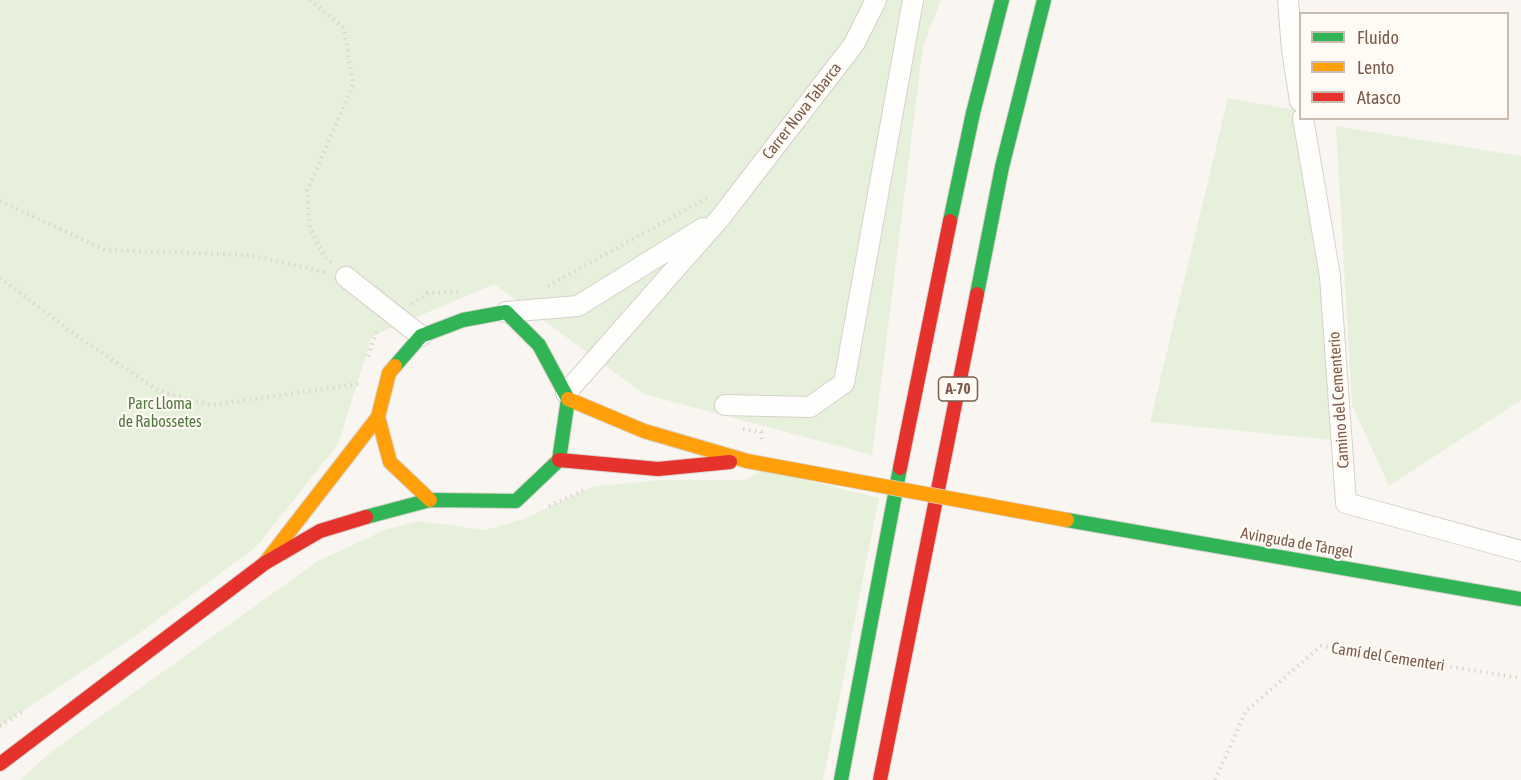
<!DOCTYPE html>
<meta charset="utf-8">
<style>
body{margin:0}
#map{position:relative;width:1521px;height:780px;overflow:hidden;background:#f9f5f0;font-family:"Asap Condensed",sans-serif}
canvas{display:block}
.legend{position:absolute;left:1299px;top:12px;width:210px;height:108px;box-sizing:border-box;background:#fffaf3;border:2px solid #cabbb1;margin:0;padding:8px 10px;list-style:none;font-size:18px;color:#7a5c4d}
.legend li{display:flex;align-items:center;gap:12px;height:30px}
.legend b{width:30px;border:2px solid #cabbb1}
</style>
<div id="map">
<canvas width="1521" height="780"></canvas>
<ul class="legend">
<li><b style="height:8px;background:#30b455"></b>Fluido</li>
<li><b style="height:8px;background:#ff9f0a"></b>Lento</li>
<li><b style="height:8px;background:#e5322d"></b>Atasco</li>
</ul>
</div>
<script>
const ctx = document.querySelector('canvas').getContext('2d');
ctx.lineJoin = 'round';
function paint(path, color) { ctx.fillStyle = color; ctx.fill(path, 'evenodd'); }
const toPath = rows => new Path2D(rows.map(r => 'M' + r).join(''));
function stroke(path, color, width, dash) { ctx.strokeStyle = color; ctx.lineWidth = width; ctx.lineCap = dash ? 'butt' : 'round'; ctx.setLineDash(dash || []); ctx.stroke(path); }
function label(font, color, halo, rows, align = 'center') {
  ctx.font = font + ' "Asap Condensed",sans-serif'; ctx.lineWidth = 4.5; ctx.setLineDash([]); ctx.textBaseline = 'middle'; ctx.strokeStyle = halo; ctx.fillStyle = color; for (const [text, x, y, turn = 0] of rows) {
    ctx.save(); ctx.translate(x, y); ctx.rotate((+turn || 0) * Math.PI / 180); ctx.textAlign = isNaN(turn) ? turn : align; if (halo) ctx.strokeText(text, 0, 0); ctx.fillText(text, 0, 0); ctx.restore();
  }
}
paint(toPath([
 [0,0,941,0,923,46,872,455,644,394,494,284,372,336,338,444,257,546,141,632,0,726],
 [1228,98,1300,111,1342,441,1150,422],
 [1336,126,1521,156,1521,400,1389,486,1352,405],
 [764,470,879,498,823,780,20,780,52,751,318,561,385,530,418,521,485,530,524,519,591,487,659,480,745,480]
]), '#e7f0db');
const street = toPath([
 [1288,0,1292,50,1300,101],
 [1303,118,1330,276,1346,503,1521,551],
 [346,277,421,336],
 [506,312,578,306,703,228],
 [566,393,721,217,854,44,876,0],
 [725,405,810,407,844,383,913,0]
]);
const fast = toPath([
 [950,221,973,113,1002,0],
 [977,294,1002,167,1044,0],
 [366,517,430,500,516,501,559,460,568,399,539,345,506,312,463,320,421,336,395,366],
 [1067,520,1521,599],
 [841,780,900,468]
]);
const slow = toPath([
 [568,399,644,431,747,461],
 [378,417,390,462,430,500],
 [265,563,378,417,389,373,395,366]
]);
const jam = toPath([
 [559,460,658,469,730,462],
 [900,468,950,221],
 [0,764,265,563,320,531,366,517],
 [880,780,977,294]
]);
stroke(street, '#d7d1cb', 22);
stroke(fast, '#d9d2cb', 16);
stroke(slow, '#d9d2cb', 16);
stroke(jam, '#d9d2cb', 16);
stroke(toPath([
 [310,0,344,28,353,85,307,191,310,228,324,256,333,264],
 [0,201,105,250,250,255,328,273],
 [0,278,77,336,159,391,211,405,358,384],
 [548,286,707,198],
 [412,304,428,293,461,292],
 [368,356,377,329],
 [743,429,761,432,762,439],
 [549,506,586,489],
 [0,726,22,712],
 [1215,780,1246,711,1321,646,1521,678]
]), '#dcd5d0', 4, [1.5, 4.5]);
stroke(street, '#fefefd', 20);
stroke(fast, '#30b455', 14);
stroke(slow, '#ff9f0a', 14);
stroke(jam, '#e5322d', 14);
const slowBridge = toPath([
 [747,461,1067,520]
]);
stroke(slowBridge, '#d9d2cb', 16, []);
stroke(slowBridge, '#ff9f0a', 14);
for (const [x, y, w] of [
 [958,389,39]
]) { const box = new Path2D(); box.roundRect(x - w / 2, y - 12, w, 24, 4.5); ctx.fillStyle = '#fffaf3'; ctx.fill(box); stroke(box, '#7a5c4d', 1.5); }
label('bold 15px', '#7a5c4d', null, [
 ["A-70",958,389]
]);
label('16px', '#7a5c4d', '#fffaf3', [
 ["Carrer Nova Tabarca",802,111,-52],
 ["Camino del Cementerio",1339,400,-94],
 ["Avinguda de Tàngel",1297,543,10],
 ["Camí del Cementeri",1388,657,9]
]);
label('16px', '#537a41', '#fffaf3', [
 ["Parc Lloma",160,404],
 ["de Rabossetes",160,422]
]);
</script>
